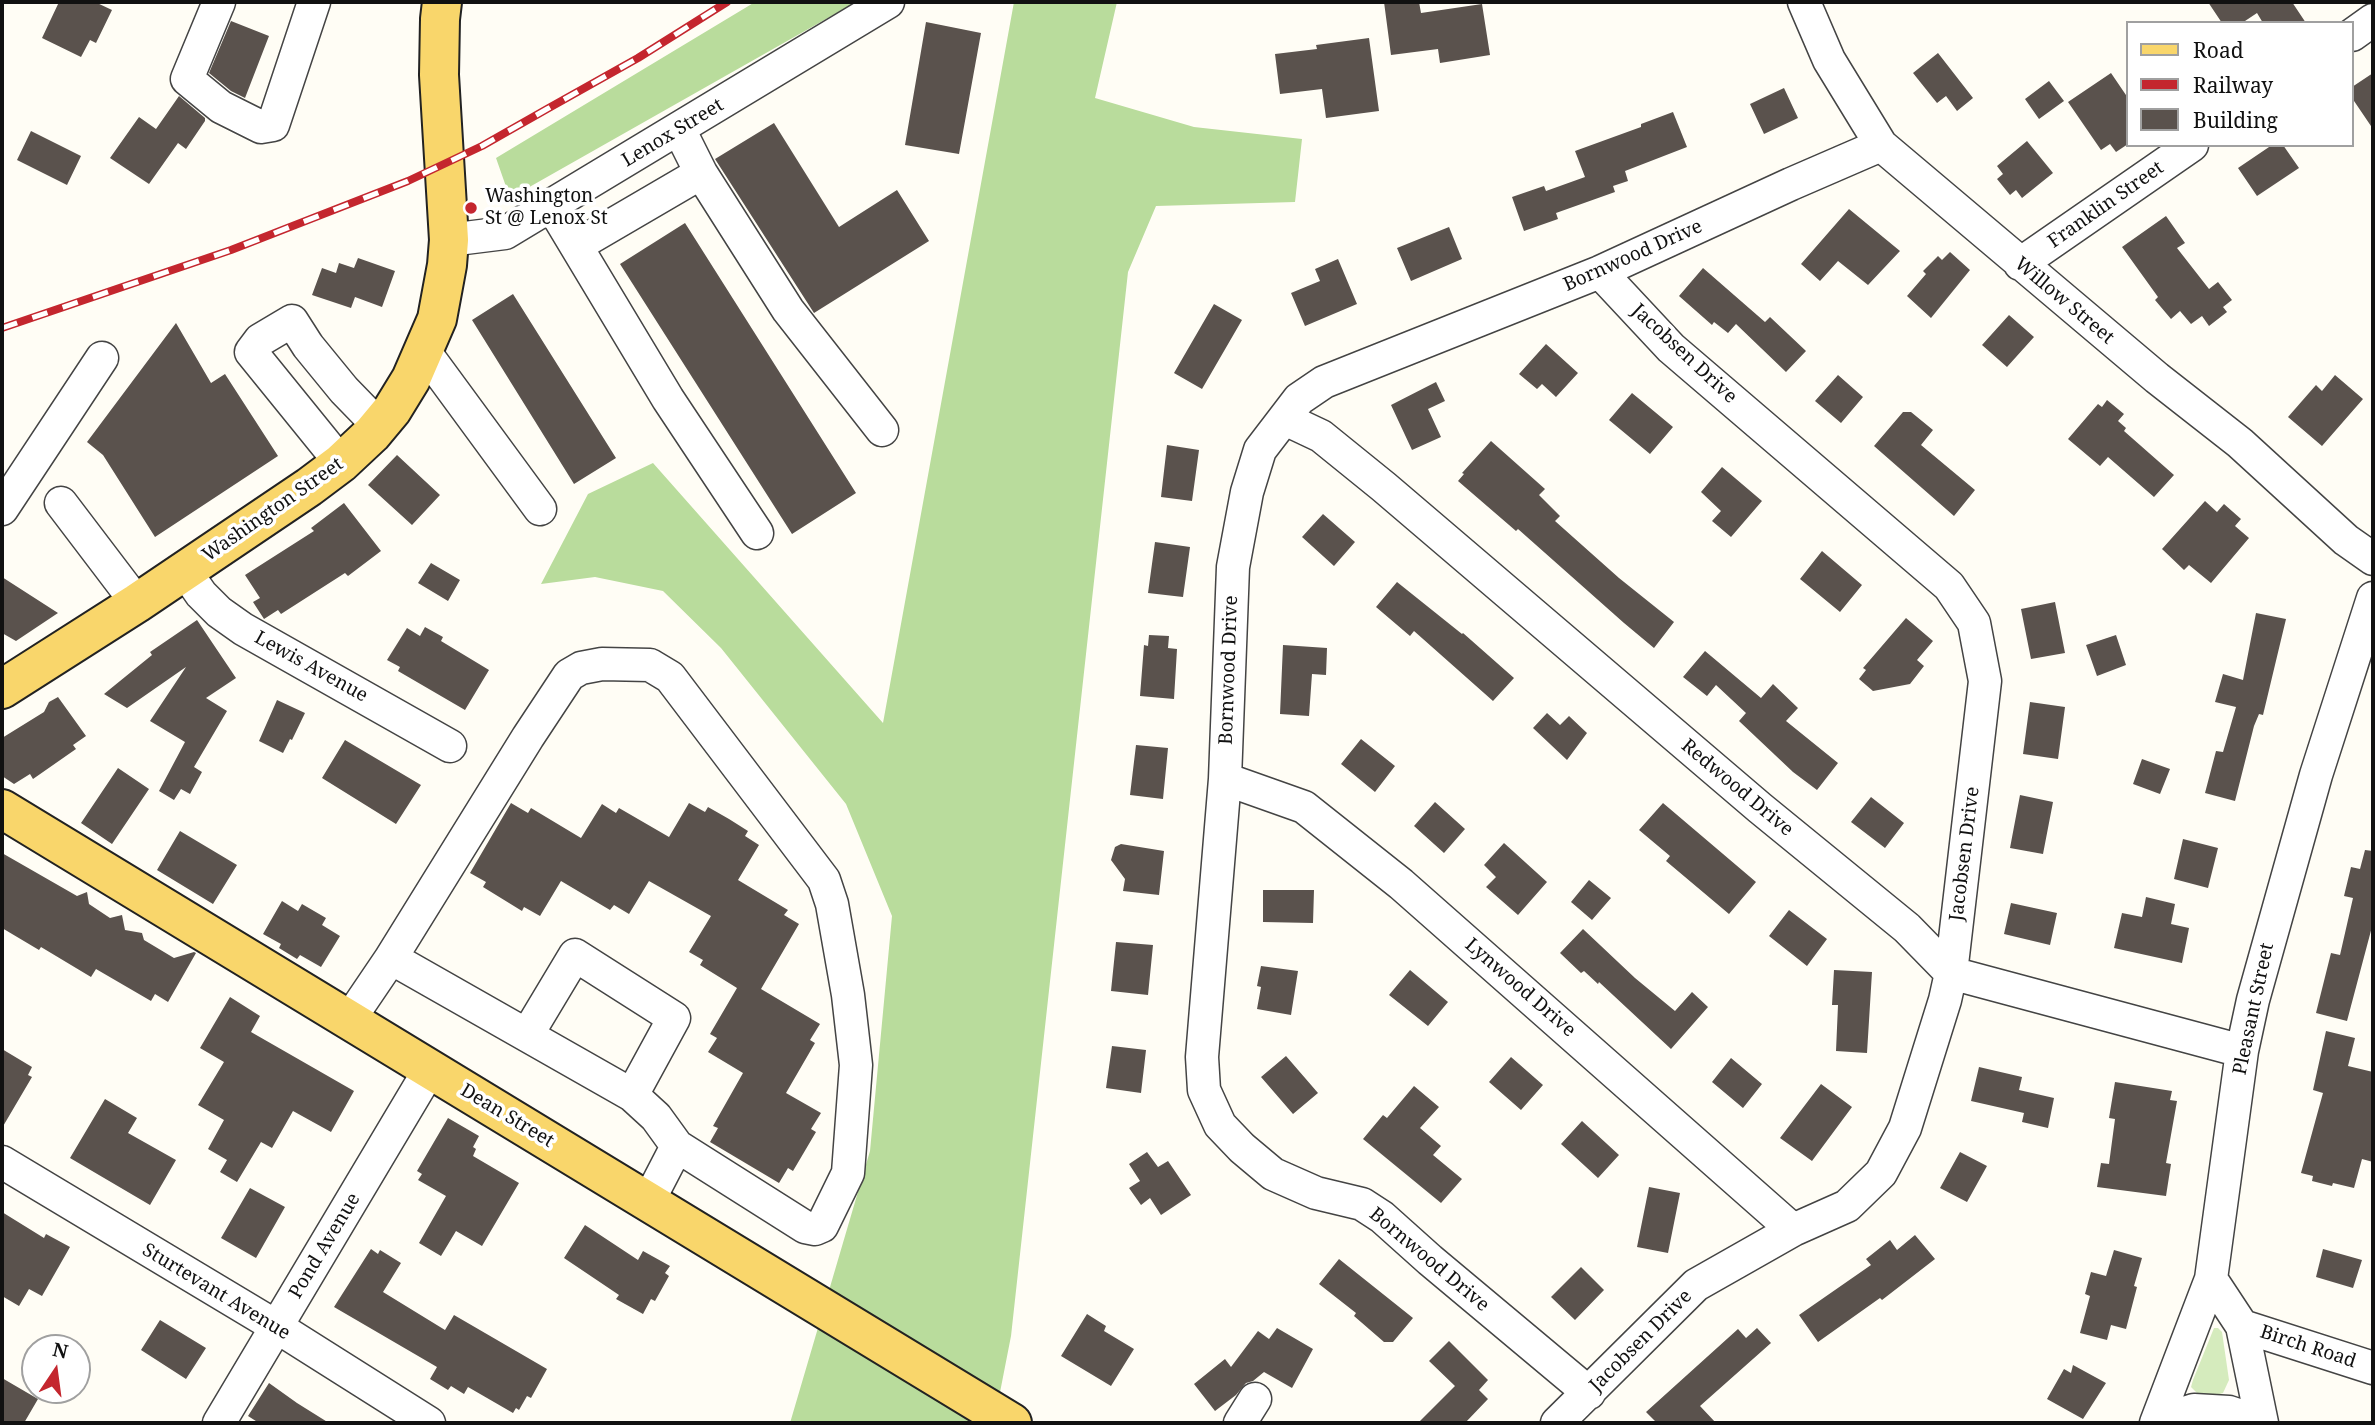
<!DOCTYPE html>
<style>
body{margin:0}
#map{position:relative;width:2375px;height:1425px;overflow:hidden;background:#fffdf5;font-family:"Noto Serif",serif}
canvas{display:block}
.frame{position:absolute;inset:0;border:4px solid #111;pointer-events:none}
.legend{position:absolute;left:2126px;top:21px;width:228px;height:126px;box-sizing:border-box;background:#fff;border:2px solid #a0a0a0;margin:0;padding:9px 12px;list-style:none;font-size:21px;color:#111}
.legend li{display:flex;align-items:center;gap:14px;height:35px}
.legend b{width:35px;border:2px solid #a0a0a0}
.north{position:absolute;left:21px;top:1334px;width:70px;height:70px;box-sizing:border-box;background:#fff;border:2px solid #a0a0a0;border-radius:50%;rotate:13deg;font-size:19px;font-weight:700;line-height:28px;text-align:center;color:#111}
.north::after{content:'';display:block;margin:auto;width:24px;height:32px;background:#c4262e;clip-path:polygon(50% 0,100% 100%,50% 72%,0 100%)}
</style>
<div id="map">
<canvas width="2375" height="1425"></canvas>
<div class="frame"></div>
<ul class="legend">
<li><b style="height:9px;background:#f9d66b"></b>Road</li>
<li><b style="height:9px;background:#c4262e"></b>Railway</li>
<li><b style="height:19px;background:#5a524d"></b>Building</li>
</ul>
<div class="north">N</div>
</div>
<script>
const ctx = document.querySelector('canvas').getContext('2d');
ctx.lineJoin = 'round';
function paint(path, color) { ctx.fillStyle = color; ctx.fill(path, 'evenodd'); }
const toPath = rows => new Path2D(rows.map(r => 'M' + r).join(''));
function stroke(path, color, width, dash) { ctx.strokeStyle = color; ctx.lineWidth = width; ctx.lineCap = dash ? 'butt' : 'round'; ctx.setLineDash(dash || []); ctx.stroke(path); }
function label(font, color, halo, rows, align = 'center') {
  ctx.font = font + ' "Noto Serif",serif'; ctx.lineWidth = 7; ctx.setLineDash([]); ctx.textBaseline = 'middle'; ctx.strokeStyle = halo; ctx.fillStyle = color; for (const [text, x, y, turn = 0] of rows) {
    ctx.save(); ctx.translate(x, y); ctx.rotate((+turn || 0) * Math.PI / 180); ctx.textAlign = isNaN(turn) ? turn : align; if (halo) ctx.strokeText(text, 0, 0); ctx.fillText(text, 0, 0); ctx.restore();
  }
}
paint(toPath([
 [2214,1328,2218,1328,2222,1332,2229,1380,2223,1393,2209,1397,2200,1396,2191,1387,2193,1380]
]), '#d5ebbd');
paint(toPath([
 [755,2,856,2,510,198,496,158],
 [1014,2,1117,2,1095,98,1194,127,1302,139,1295,202,1156,206,1128,272,1011,1336,994,1423,790,1423,870,1151,892,916,846,804,721,648,663,591,595,577,541,584,588,494,653,463,883,723]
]), '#b9dc9c');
paint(toPath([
 [59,2,95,2,112,10,96,43,90,40,81,57,42,38],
 [1384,2,1419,2,1421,13,1482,4,1490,55,1440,63,1438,49,1391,55],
 [2208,2,2292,2,2306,23,2263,23,2257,13,2242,23,2222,23],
 [231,21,269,36,245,98,231,91,209,73],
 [926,22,981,33,959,154,905,145],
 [1369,38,1379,111,1326,118,1322,89,1280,94,1275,54,1317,49,1316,45],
 [1938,53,1973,98,1957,111,1946,96,1937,103,1913,73],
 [2111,73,2128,98,2128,144,2116,152,2110,144,2101,150,2068,102],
 [2373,73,2373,129,2352,98,2352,87],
 [2049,81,2064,101,2039,119,2025,99],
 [1784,88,1798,118,1764,134,1750,104],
 [179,96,205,118,205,121,186,149,178,143,149,184,110,158,139,117,156,129],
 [1673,112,1687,147,1625,171,1628,181,1613,186,1615,192,1556,213,1558,219,1524,231,1512,197,1544,186,1546,191,1585,177,1575,151,1641,127,1641,124],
 [774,123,839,227,897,190,929,241,814,313,715,159],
 [31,131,81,156,67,185,17,160],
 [2027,141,2053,173,2022,198,2016,190,2010,195,1997,179,2003,174,1997,166],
 [2272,145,2283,145,2299,168,2257,196,2238,168],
 [1849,209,1900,251,1868,285,1838,261,1820,281,1801,264],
 [2166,216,2185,243,2177,248,2209,289,2218,282,2232,300,2223,307,2227,312,2209,326,2202,316,2191,324,2180,311,2171,319,2155,300,2158,297,2122,247],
 [685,223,856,493,792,534,620,264],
 [1449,227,1462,259,1411,281,1397,248],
 [1950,252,1970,270,1931,318,1907,296,1926,274,1923,271,1938,256,1942,260],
 [358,258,395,271,382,307,355,297,351,308,312,295,322,268,336,273,339,263,354,268],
 [1338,259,1357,304,1305,326,1291,293,1320,281,1315,269],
 [1703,268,1765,322,1770,317,1806,351,1786,372,1736,324,1728,333,1714,322,1712,325,1679,296],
 [513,294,616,458,574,484,472,320],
 [1214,304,1242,320,1202,389,1174,373],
 [2009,315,2034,337,2007,367,1982,345],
 [176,323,211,383,225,374,278,456,155,537,103,455,87,442],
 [1546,344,1578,373,1556,397,1542,384,1537,389,1519,374],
 [1838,375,1863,397,1841,423,1815,401],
 [2335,375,2363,399,2322,446,2288,417,2316,385,2322,391],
 [1436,382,1445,401,1428,409,1441,437,1412,450,1391,405],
 [1632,393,1673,427,1650,454,1609,420],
 [2107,400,2124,414,2118,421,2126,428,2124,431,2174,475,2154,497,2108,457,2100,466,2068,439,2098,404,2102,407],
 [1903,412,1911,412,1933,430,1921,445,1975,490,1954,516,1874,446],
 [1491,441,1545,489,1539,495,1560,516,1555,521,1619,578,1674,622,1654,648,1624,623,1518,529,1516,531,1458,481,1464,474,1462,473],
 [1167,445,1199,450,1192,501,1161,497],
 [397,455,440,495,412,525,368,485],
 [1722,467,1762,501,1731,537,1712,521,1721,511,1701,492],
 [2205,501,2217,512,2224,504,2241,519,2235,526,2249,538,2211,583,2189,565,2184,570,2162,549],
 [344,503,381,551,348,576,345,573,281,614,278,610,264,619,253,602,260,598,245,575,314,531,311,528],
 [1323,514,1355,542,1334,566,1302,537],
 [1155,542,1190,547,1183,597,1148,593],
 [1822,551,1862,585,1840,612,1800,579],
 [431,563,460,580,448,601,418,583],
 [2,577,58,613,16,641,2,633],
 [1397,582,1462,634,1463,633,1514,678,1493,701,1414,631,1410,636,1376,607],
 [2055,602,2065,653,2031,659,2021,609],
 [2256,613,2286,619,2263,715,2259,714,2254,726,2235,801,2205,793,2216,751,2223,752,2236,707,2215,702,2223,674,2243,680],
 [1906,618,1933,641,1917,660,1924,666,1910,684,1873,691,1859,679,1866,670,1863,668],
 [197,620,236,678,206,698,227,711,194,767,202,772,190,794,181,789,174,800,159,791,185,742,150,721,186,667,127,708,104,694,152,655,150,652],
 [425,627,443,637,441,641,489,670,465,710,398,671,400,667,387,660,407,628,420,636],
 [1149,635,1169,636,1168,648,1177,649,1174,699,1140,696,1144,645,1148,646],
 [2116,635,2126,665,2097,676,2086,645],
 [1283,645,1327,648,1326,675,1312,674,1309,716,1280,714],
 [1705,651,1761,698,1773,684,1798,708,1786,721,1838,763,1817,790,1793,772,1739,721,1746,713,1716,685,1707,696,1683,677],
 [58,697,86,736,73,745,76,749,33,779,30,774,14,784,2,776,2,738,44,712,49,702],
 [277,700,305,713,292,740,290,739,283,753,259,741],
 [2030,702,2065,707,2058,759,2023,754],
 [1547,713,1560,725,1569,716,1587,733,1567,760,1533,728],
 [1361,739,1395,766,1375,792,1341,764],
 [345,740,421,785,396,824,322,778],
 [1136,745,1168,748,1163,799,1130,795],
 [2142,759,2170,769,2160,794,2133,784],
 [118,768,149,789,112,844,81,823],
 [2020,795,2053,802,2043,854,2010,848],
 [1871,797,1904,823,1885,848,1851,822],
 [1435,802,1465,829,1444,853,1414,826],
 [511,803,528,813,531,808,581,838,602,804,616,813,619,808,669,837,689,803,705,812,708,807,729,819,748,831,745,836,759,845,738,880,788,910,784,915,799,924,761,989,820,1024,810,1040,815,1043,786,1093,821,1113,811,1129,816,1132,793,1171,788,1168,779,1183,710,1142,718,1128,713,1126,743,1073,708,1052,717,1038,710,1034,737,988,700,965,703,960,689,952,711,916,649,881,629,914,614,905,610,910,561,881,540,916,524,907,522,911,483,887,486,882,470,873],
 [1663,803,1756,882,1729,914,1666,861,1670,856,1639,830],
 [180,831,237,865,213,904,157,870],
 [2183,839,2218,848,2208,888,2174,879],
 [1504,843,1547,882,1518,915,1486,887,1496,877,1484,865],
 [1121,844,1164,851,1159,895,1123,891,1125,879,1111,860,1115,847],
 [2365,850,2373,851,2373,923,2347,1021,2316,1013,2331,953,2340,955,2353,898,2344,896,2351,867,2360,869],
 [2,853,77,896,87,892,89,904,110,918,122,915,125,930,142,933,144,940,174,958,194,952,196,953,168,1002,155,994,151,1001,96,969,91,977,41,947,39,950,2,928],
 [1589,880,1611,898,1592,920,1571,902],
 [1263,890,1314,890,1313,923,1263,922],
 [2146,897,2175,904,2171,924,2189,928,2182,963,2114,948,2122,913,2142,917],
 [282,901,298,911,302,904,326,918,322,925,340,936,321,967,300,955,297,959,279,948,281,944,263,934],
 [2011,903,2057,913,2050,945,2004,934],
 [1789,910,1827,939,1807,966,1769,936],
 [1583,929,1635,978,1675,1011,1692,992,1708,1007,1671,1049,1599,982,1598,984,1584,971,1581,973,1560,953],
 [1116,942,1153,945,1148,995,1111,991],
 [1261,966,1298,971,1291,1015,1257,1009,1261,987,1257,986],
 [1410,970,1448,1002,1428,1026,1389,995],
 [1834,970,1872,972,1867,1053,1836,1051,1838,1005,1832,1005],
 [230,997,260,1016,251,1032,354,1091,331,1132,293,1111,272,1148,261,1142,237,1182,220,1172,227,1160,208,1149,224,1120,198,1105,224,1062,200,1048],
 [2326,1031,2355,1038,2348,1066,2373,1072,2373,1162,2362,1159,2354,1188,2333,1183,2332,1186,2312,1181,2313,1176,2301,1173,2323,1093,2313,1090],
 [1112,1046,1146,1050,1141,1093,1106,1088],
 [2,1049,32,1067,28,1075,32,1077,2,1128],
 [1286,1056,1318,1093,1293,1114,1261,1077],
 [1511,1057,1543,1085,1521,1110,1489,1082],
 [1731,1058,1762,1084,1743,1108,1712,1082],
 [1979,1067,2022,1077,2019,1090,2054,1098,2048,1128,2022,1122,2024,1113,1971,1101],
 [2115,1082,2172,1091,2170,1100,2177,1101,2166,1163,2171,1164,2166,1196,2097,1187,2101,1163,2109,1164,2115,1119,2109,1118],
 [1821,1084,1852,1107,1812,1161,1780,1138],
 [1414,1086,1439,1107,1420,1128,1441,1146,1433,1155,1462,1179,1441,1203,1363,1139,1383,1115,1387,1118],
 [105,1099,137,1118,128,1133,176,1160,150,1205,70,1158],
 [448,1118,479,1136,473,1147,476,1149,473,1156,519,1183,482,1246,456,1231,441,1256,419,1243,446,1196,418,1180,422,1174,417,1171],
 [1582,1121,1619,1155,1598,1178,1561,1144],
 [1147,1152,1158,1167,1168,1161,1191,1195,1161,1215,1150,1198,1141,1205,1129,1188,1140,1181,1129,1164],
 [1960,1152,1987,1166,1967,1202,1940,1188],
 [1649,1187,1680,1193,1668,1253,1637,1247],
 [250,1188,285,1207,256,1258,221,1238],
 [2,1212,44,1238,46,1234,70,1247,42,1296,29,1289,19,1306,2,1296],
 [585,1225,638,1260,643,1251,670,1266,665,1273,669,1276,655,1301,651,1299,643,1314,616,1299,619,1295,564,1258],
 [1915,1235,1935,1259,1882,1300,1880,1298,1818,1342,1799,1315,1871,1265,1866,1259,1890,1240,1897,1250],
 [371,1249,378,1254,380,1250,401,1263,383,1292,445,1330,454,1315,547,1369,531,1398,527,1396,519,1410,516,1408,513,1413,468,1387,464,1394,451,1386,448,1390,430,1379,437,1367,334,1307],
 [2323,1249,2362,1260,2353,1288,2316,1277],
 [2114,1250,2142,1258,2134,1286,2137,1287,2126,1329,2111,1325,2107,1340,2080,1333,2090,1296,2085,1294,2091,1272,2106,1276],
 [1339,1259,1413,1318,1393,1342,1384,1342,1354,1316,1356,1313,1319,1284],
 [1581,1267,1604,1290,1575,1320,1551,1297],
 [1087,1314,1106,1326,1104,1331,1134,1349,1111,1386,1061,1356],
 [160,1320,206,1348,186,1379,141,1350],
 [1277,1328,1313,1349,1292,1388,1264,1372,1253,1381,1246,1383,1236,1395,1215,1411,1194,1384,1225,1359,1231,1367,1258,1331,1269,1339],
 [1757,1328,1771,1343,1700,1406,1716,1423,1657,1423,1646,1412,1738,1329,1746,1338],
 [1449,1341,1488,1380,1479,1390,1488,1399,1465,1423,1418,1423,1455,1386,1429,1361],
 [2073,1365,2106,1383,2083,1419,2047,1399,2064,1369,2071,1373],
 [2,1378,38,1399,24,1423,2,1423],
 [269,1383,297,1403,329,1423,259,1423,248,1416]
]), '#5a524d');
const minor = toPath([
 [219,2,187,79,221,107,261,127,273,125,314,2],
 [1804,2,1829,60,1881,145,2157,378,2240,443,2346,540,2373,559],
 [2352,35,2373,20],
 [701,173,788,310,882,430],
 [552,206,668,399,757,533],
 [449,240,505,233,888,2],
 [576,246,701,173,679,129],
 [2020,264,2192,145],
 [424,351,540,509],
 [1285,419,1321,436,1384,487,1760,808,1907,928,1951,973,2242,1051],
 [341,463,251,352,260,340,292,321,308,346,344,390,379,426],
 [61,503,137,603],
 [2,509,102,358],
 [185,571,201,594,219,612,243,629,450,746],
 [1225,779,1304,807,1401,884,1793,1230],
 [349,1020,391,958],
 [527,1035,575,955,674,1018,632,1095],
 [2,1162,277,1327,429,1423],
 [648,1202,677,1146,805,1227,815,1229,822,1226,848,1173,856,1065,848,995,832,904,824,880,670,677,650,665,602,664,581,668,569,675,528,737,391,958,632,1095,656,1117,677,1146],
 [2211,1279,2242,1326,2262,1423],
 [2242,1326,2373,1368],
 [1589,1393,1430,1260,1382,1217,1362,1204,1316,1193,1273,1174,1242,1148,1220,1125,1204,1090,1202,1057,1225,779,1233,567,1247,492,1260,450,1299,399,1324,382,1600,272,1791,184,1881,145],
 [2157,1422,2194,1410,2229,1412,2262,1423],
 [219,1423,430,1069],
 [1240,1423,1255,1399],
 [1557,1423,1696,1285,1793,1230,1847,1206,1881,1173,1905,1128,1945,1000,1951,973,1985,681,1974,623,1949,586,1671,348,1600,272],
 [2156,1423,2211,1279,2242,1051,2253,1000,2316,775,2373,598]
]);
const major = toPath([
 [2,689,137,603,309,487,341,463,372,434,392,410,411,379,437,319,447,265,449,240,439,75,440,19,442,2],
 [2,809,1012,1423]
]);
stroke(minor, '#444', 35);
stroke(major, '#222', 42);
stroke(minor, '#fff', 32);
stroke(major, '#f9d66b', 38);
const rail = toPath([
 [2,328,231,250,408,181,482,146,547,109,638,58,727,2]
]);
stroke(rail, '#c4262e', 8);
stroke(rail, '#fff', 5, [16]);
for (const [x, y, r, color] of [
 [471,208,7,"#c4262e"]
]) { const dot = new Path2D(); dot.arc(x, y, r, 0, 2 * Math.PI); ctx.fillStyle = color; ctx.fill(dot); stroke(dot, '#fff', 2.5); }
label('19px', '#111', '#fff', [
 ["Lenox Street",673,133,-31],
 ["Franklin Street",2106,205,-35],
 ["Bornwood Drive",1633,256,-24],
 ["Willow Street",2064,301,40],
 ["Jacobsen Drive",1684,354,43],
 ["Washington Street",273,510,-35],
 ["Lewis Avenue",311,667,29],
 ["Bornwood Drive",1229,670,-88],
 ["Redwood Drive",1737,788,40],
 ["Jacobsen Drive",1965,854,-83],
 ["Lynwood Drive",1520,988,41],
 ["Pleasant Street",2254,1009,-78],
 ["Dean Street",507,1116,31],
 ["Pond Avenue",325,1246,-59],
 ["Bornwood Drive",1429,1260,40],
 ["Sturtevant Avenue",216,1292,31],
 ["Jacobsen Drive",1641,1341,-45],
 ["Birch Road",2308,1347,18]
]);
label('19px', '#111', '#fff', [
 ["Washington",485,197],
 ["St @ Lenox St",485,219]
], 'left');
</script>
